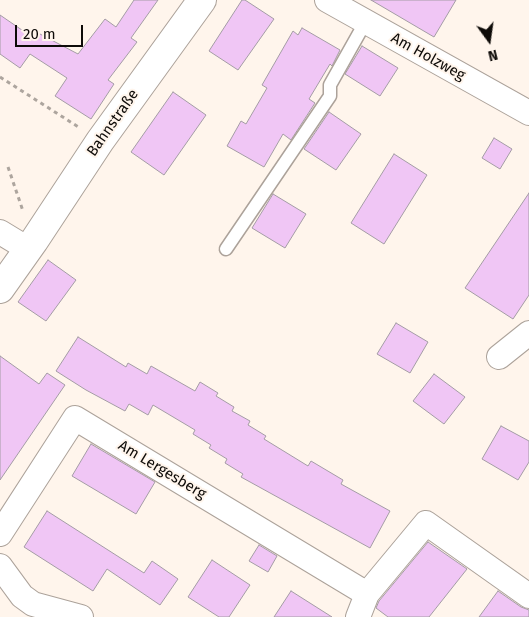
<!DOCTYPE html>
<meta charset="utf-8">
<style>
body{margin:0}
#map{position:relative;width:529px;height:617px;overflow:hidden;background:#fff5ec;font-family:"Fira Sans",sans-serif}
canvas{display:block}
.north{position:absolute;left:464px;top:15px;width:50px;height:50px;-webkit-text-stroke:4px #fff5ec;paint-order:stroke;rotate:166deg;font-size:14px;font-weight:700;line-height:20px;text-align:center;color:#0e0b08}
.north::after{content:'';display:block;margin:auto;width:18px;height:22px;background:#0e0b08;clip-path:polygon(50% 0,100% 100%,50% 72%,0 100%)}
.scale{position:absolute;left:15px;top:25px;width:68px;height:22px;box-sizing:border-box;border:2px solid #0e0b08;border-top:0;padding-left:6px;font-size:15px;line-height:18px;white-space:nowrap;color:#0e0b08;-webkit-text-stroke:4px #fff5ec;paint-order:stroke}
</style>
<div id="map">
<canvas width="529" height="617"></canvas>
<div class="north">N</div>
<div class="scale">20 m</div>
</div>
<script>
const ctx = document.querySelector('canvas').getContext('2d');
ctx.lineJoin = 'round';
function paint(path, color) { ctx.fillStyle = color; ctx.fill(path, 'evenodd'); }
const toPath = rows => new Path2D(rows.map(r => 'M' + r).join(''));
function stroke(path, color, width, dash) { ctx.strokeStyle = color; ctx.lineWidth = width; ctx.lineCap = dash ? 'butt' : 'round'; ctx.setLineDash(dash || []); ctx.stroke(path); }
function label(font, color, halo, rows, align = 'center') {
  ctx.font = font + ' "Fira Sans",sans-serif'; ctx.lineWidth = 4; ctx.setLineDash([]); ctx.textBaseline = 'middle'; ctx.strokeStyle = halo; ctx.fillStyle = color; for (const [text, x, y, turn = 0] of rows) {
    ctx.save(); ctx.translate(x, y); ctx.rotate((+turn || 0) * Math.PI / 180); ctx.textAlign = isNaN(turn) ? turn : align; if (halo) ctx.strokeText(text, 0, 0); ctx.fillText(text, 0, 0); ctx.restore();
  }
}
const building = toPath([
 [134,0,158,0,131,38,137,42,108,80,114,84,91,119,55,96,67,78,30,54,20,68,0,54,0,15,35,39,40,34,78,54,105,19,116,27,134,0],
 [242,0,245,0,274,19,238,70,209,51,242,0],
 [371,0,456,0,434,37,371,0],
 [302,28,340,50,332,66,330,64,309,99,315,103,291,140,283,134,264,167,227,146,241,121,246,124,267,88,262,85,293,31,298,35,302,28],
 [362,46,398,68,380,96,345,74,362,46],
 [173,92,206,115,164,175,131,152,173,92],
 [329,112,361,134,336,170,304,149,329,112],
 [494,138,512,149,500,169,482,158,494,138],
 [394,154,427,175,384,244,351,223,394,154],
 [529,193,529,295,513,319,465,288,529,193],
 [273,194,306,214,285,248,252,228,273,194],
 [48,260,76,280,46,321,18,302,48,260],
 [396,323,428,342,410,373,377,354,396,323],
 [78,337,126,367,128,363,147,374,151,366,195,391,200,382,218,393,216,396,234,407,232,411,250,421,248,425,266,436,264,439,308,466,311,461,343,480,341,484,390,511,370,548,241,477,243,474,225,463,227,459,209,448,211,445,193,434,195,430,153,405,148,415,129,404,125,411,86,390,56,371,78,337],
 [0,356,39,384,47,373,65,385,0,480,0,356],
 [434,374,465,397,444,424,413,401,434,374],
 [501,426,529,441,529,462,518,480,482,459,501,426],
 [91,444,155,482,136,514,72,476,91,444],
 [47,511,144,573,152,561,178,579,160,605,107,569,93,591,24,547,47,511],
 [428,542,467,569,429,617,388,617,376,608,379,601,428,542],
 [259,545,277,556,268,572,249,561,259,545],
 [212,560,250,585,229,617,219,617,188,597,212,560],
 [291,591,332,617,274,617,291,591],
 [498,591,521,607,529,610,529,617,479,617,498,591]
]);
paint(building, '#f0c6f5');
stroke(building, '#a49ca5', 1);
const service = toPath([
 [226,249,330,96,330,85,366,21]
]);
const minor = toPath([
 [327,0,529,113],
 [0,232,28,249],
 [499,357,529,333],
 [0,534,75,418,367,594],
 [0,566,22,596,33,604,81,617],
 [358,617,367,594,426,523,529,596]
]);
const tertiary = toPath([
 [0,289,34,241,100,141,202,0]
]);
stroke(service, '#aca29a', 15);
stroke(minor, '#aca29a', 26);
stroke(tertiary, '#aca29a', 30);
stroke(toPath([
 [0,77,80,128],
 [8,167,23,211]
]), '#ada59e', 3, [4, 4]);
stroke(service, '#fff', 12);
stroke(minor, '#fff', 24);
stroke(tertiary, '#fff', 28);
label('15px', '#0e0b08', '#fff5ec', [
 ["Am Holzweg",428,57,29],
 ["Bahnstraße",113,123,-55],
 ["Am Lergesberg",162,470,31]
]);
</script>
